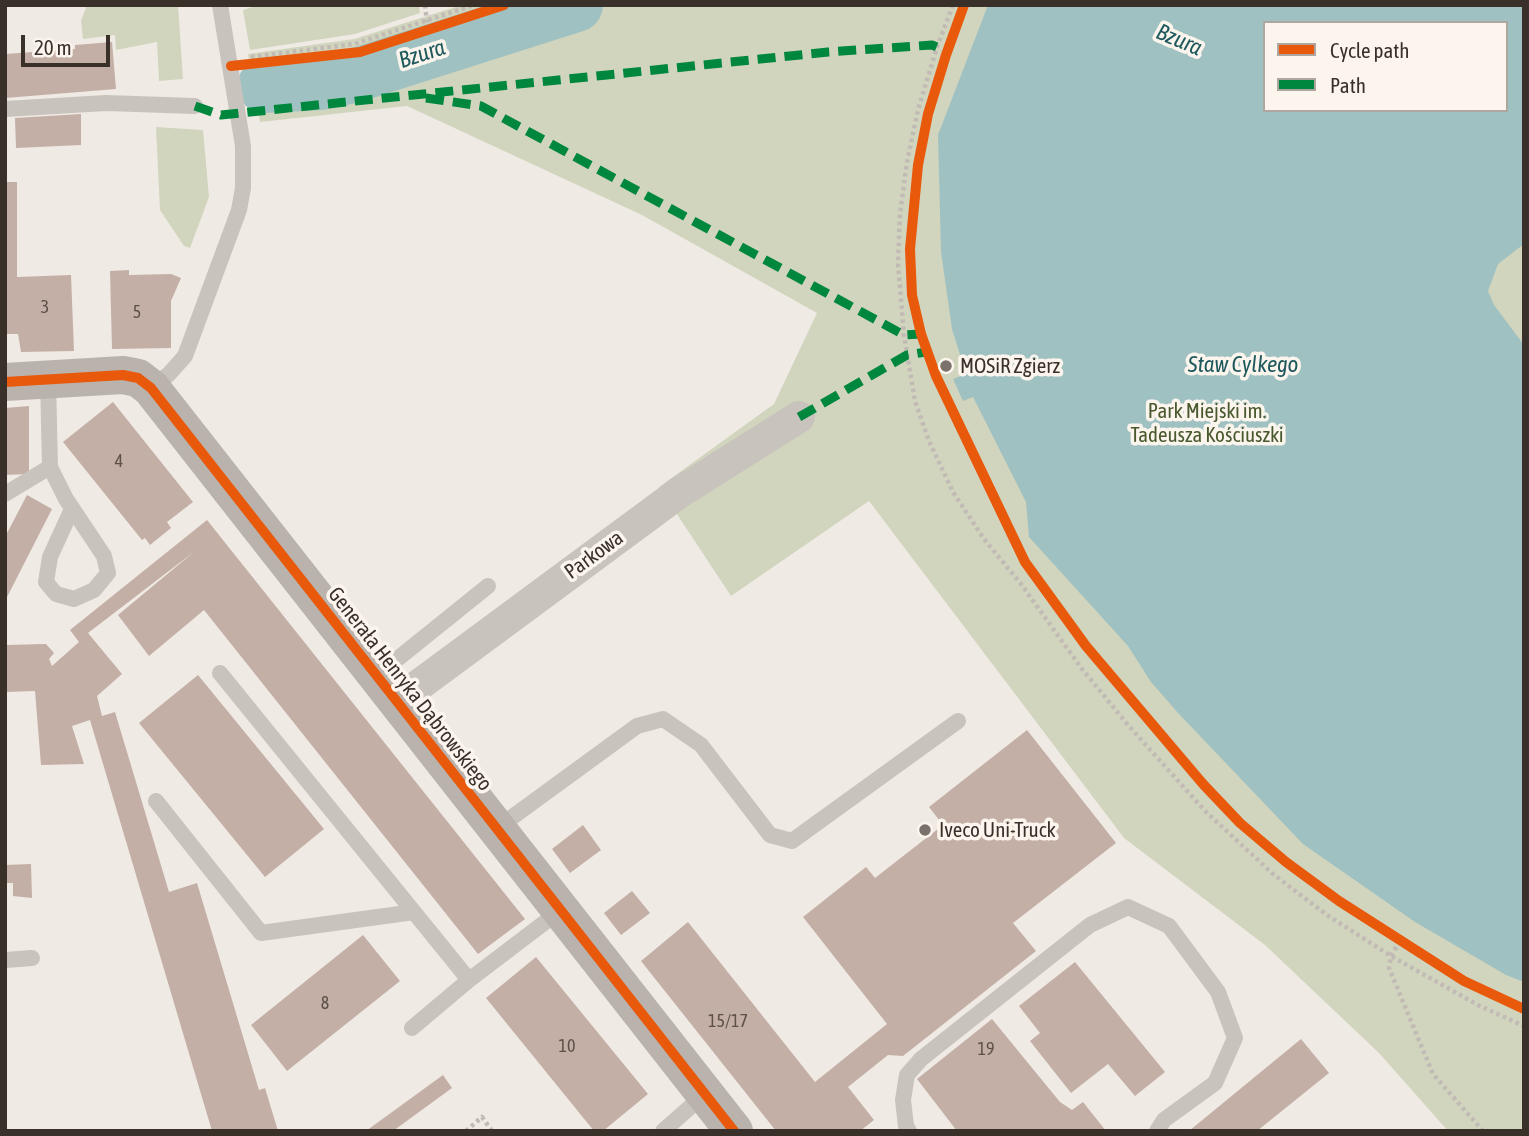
<!DOCTYPE html>
<meta charset="utf-8">
<style>
body{margin:0}
#map{position:relative;width:1529px;height:1136px;overflow:hidden;background:#f0eae4;font-family:"Asap Condensed",sans-serif}
canvas{display:block}
.frame{position:absolute;inset:0;border:7px solid #3a302a;pointer-events:none}
.legend{position:absolute;left:1263px;top:21px;width:245px;height:91px;box-sizing:border-box;background:#fbf5ed;border:2px solid #aea69f;margin:0;padding:9px 12px;list-style:none;font-size:21px;color:#3a302a}
.legend li{display:flex;align-items:center;gap:14px;height:35px}
.legend b{width:35px;border:2px solid #aea69f}
.scale{position:absolute;left:21px;top:35px;width:89px;height:32px;box-sizing:border-box;border:4px solid #3a302a;border-top:0;padding-left:9px;font-size:21px;line-height:24px;white-space:nowrap;color:#3a302a;-webkit-text-stroke:5px #fbf5ed;paint-order:stroke}
</style>
<div id="map">
<canvas width="1529" height="1136"></canvas>
<div class="frame"></div>
<ul class="legend">
<li><b style="height:9px;background:#e8590c"></b>Cycle path</li>
<li><b style="height:9px;background:#00873e"></b>Path</li>
</ul>
<div class="scale">20 m</div>
</div>
<script>
const ctx = document.querySelector('canvas').getContext('2d');
ctx.lineJoin = 'round';
function paint(path, color) { ctx.fillStyle = color; ctx.fill(path, 'evenodd'); }
const toPath = rows => new Path2D(rows.map(r => 'M' + r).join(''));
function stroke(path, color, width, dash) { ctx.strokeStyle = color; ctx.lineWidth = width; ctx.lineCap = dash ? 'butt' : 'round'; ctx.setLineDash(dash || []); ctx.stroke(path); }
function label(font, color, halo, rows, align = 'center') {
  ctx.font = font + ' "Asap Condensed",sans-serif'; ctx.lineWidth = 7; ctx.setLineDash([]); ctx.textBaseline = 'middle'; ctx.strokeStyle = halo; ctx.fillStyle = color; for (const [text, x, y, turn = 0] of rows) {
    ctx.save(); ctx.translate(x, y); ctx.rotate((+turn || 0) * Math.PI / 180); ctx.textAlign = isNaN(turn) ? turn : align; if (halo) ctx.strokeText(text, 0, 0); ctx.fillText(text, 0, 0); ctx.restore();
  }
}
paint(toPath([
 [87,5,178,5,183,79,159,81,157,42,116,50,115,35,83,39,81,21],
 [259,5,419,5,420,13,355,34,250,50,243,10],
 [462,5,1524,5,1524,1131,1448,1131,1379,1053,1265,945,1124,838,869,501,731,596,659,487,774,404,817,313,642,215,407,106,260,122,248,54,354,39],
 [1265,23,1506,23,1506,110,1265,110],
 [156,127,203,130,209,197,190,248,184,246,160,210]
]), '#d1d5be');
paint(toPath([
 [988,5,1524,5,1524,244,1498,264,1488,291,1494,305,1524,345,1524,982,1506,975,1415,922,1303,844,1179,714,1151,682,1128,646,1029,537,1026,502,973,397,963,401,953,379,966,374,952,329,941,252,938,135],
 [1265,23,1506,23,1506,110,1265,110]
]), '#a0c1c1');
stroke(toPath([
 [264,86,320,83,353,76,576,5]
]), '#a0c1c1', 54);
paint(toPath([
 [112,42,116,89,5,98,5,54,75,49,75,45],
 [81,114,81,145,16,148,15,118],
 [5,182,17,182,17,277,71,275,74,351,21,352,18,334,5,334],
 [129,270,129,275,171,274,181,278,171,301,171,348,112,349,110,271],
 [113,402,193,502,167,522,171,528,150,545,145,538,142,540,63,442],
 [29,406,29,474,5,475,5,408],
 [27,495,52,509,5,601,5,537],
 [207,520,525,919,478,954,204,610,149,656,118,615,195,551,88,633,122,674,97,696,102,716,115,712,169,892,197,883,259,1090,265,1088,278,1131,212,1131,90,720,72,726,84,764,41,765,35,691,5,692,5,645,46,644,54,653,49,659,52,666,79,642,70,630],
 [198,675,324,829,265,877,139,723],
 [1027,730,1116,843,1013,923,1036,951,903,1056,888,1055,848,1087,874,1120,860,1131,776,1131,641,961,688,922,815,1082,887,1024,803,917,866,867,875,878,943,825,929,807],
 [583,825,601,850,570,873,552,849],
 [31,864,32,898,13,896,13,883,5,883,5,865],
 [632,891,650,913,621,935,604,913],
 [363,935,400,981,287,1071,251,1025],
 [536,957,648,1094,603,1131,594,1131,486,998],
 [1075,962,1165,1072,1135,1096,1108,1064,1071,1093,1030,1041,1040,1033,1019,1006],
 [992,1019,1060,1102,1072,1110,1083,1102,1106,1131,957,1131,917,1079],
 [1301,1039,1329,1073,1257,1131,1189,1131],
 [443,1075,452,1088,393,1131,366,1131]
]), '#c3afa6');
stroke(toPath([
 [425,5,428,31],
 [953,5,937,47,918,110,907,162,900,214,898,264,904,335,915,401,929,441,953,492,984,539,1021,584,1082,669,1128,725,1205,811,1273,874,1327,915,1391,956,1478,1005,1524,1026],
 [251,57,354,44,474,5],
 [1400,941,1391,956,1389,968,1433,1074,1483,1131],
 [466,1131,482,1117,492,1131]
]), '#c2bbb5', 4.5, [3.5, 3.5]);
stroke(toPath([
 [5,109,106,103,195,106],
 [48,379,50,467,66,499,104,556,108,573,94,590,74,599,56,594,46,582,50,557,72,509],
 [151,388,169,374,185,356,239,210,243,188,243,146,220,5],
 [5,494,50,467],
 [220,673,469,980],
 [375,677,488,586],
 [156,801,261,933,414,912],
 [496,829,637,726,663,719,701,745,770,835,792,841,958,721],
 [5,960,32,958],
 [412,1028,469,980,561,910],
 [663,1131,705,1094],
 [909,1131,906,1126,903,1100,907,1075,921,1059,1090,925,1128,907,1169,926,1218,992,1235,1038,1215,1083,1164,1120,1157,1131]
]), '#c9c3bd', 16);
stroke(toPath([
 [396,702,680,492,799,417]
]), '#c9c3bd', 32);
stroke(toPath([
 [5,382,123,375,138,378,151,388,734,1131]
]), '#bab3ad', 38);
stroke(toPath([
 [426,98,481,106,904,335,921,334],
 [195,106,221,115,828,52,932,45,947,51],
 [799,417,907,355,926,352]
]), '#00873e', 9, [18, 9]);
stroke(toPath([
 [964,5,946,55,928,114,918,165,910,249,912,295,921,334,936,376,1025,562,1086,646,1203,784,1240,823,1286,862,1339,901,1464,981,1524,1009],
 [231,66,360,52,504,5],
 [5,382,123,375,138,378,151,388,734,1131]
]), '#e8590c', 10);
for (const [x, y, r, color] of [
 [946,366,7,"#7a716b"],
 [925,830,7,"#7a716b"]
]) { const dot = new Path2D(); dot.arc(x, y, r, 0, 2 * Math.PI); ctx.fillStyle = color; ctx.fill(dot); stroke(dot, '#fbf5ed', 2.5); }
label('18px', '#5c5049', null, [
 ["3",45,307],
 ["5",137,312],
 ["4",119,461],
 ["8",325,1003],
 ["15/17",728,1021],
 ["10",567,1046],
 ["19",986,1049]
]);
label('21px', '#3a302a', '#fbf5ed', [
 ["MOSiR Zgierz",960,366],
 ["Iveco Uni-Truck",939,830]
], 'left');
label('21px', '#49592d', '#fbf5ed', [
 ["Park Miejski im.",1207,411],
 ["Tadeusza Kościuszki",1207,435]
]);
label('21px', '#3a302a', '#fbf5ed', [
 ["Parkowa",594,555,-36],
 ["Generała Henryka Dąbrowskiego",410,689,52]
]);
label('italic 23px', '#1e595d', '#fbf5ed', [
 ["Bzura",1179,40,23],
 ["Bzura",422,54,-18],
 ["Staw Cylkego",1243,365]
]);
</script>
